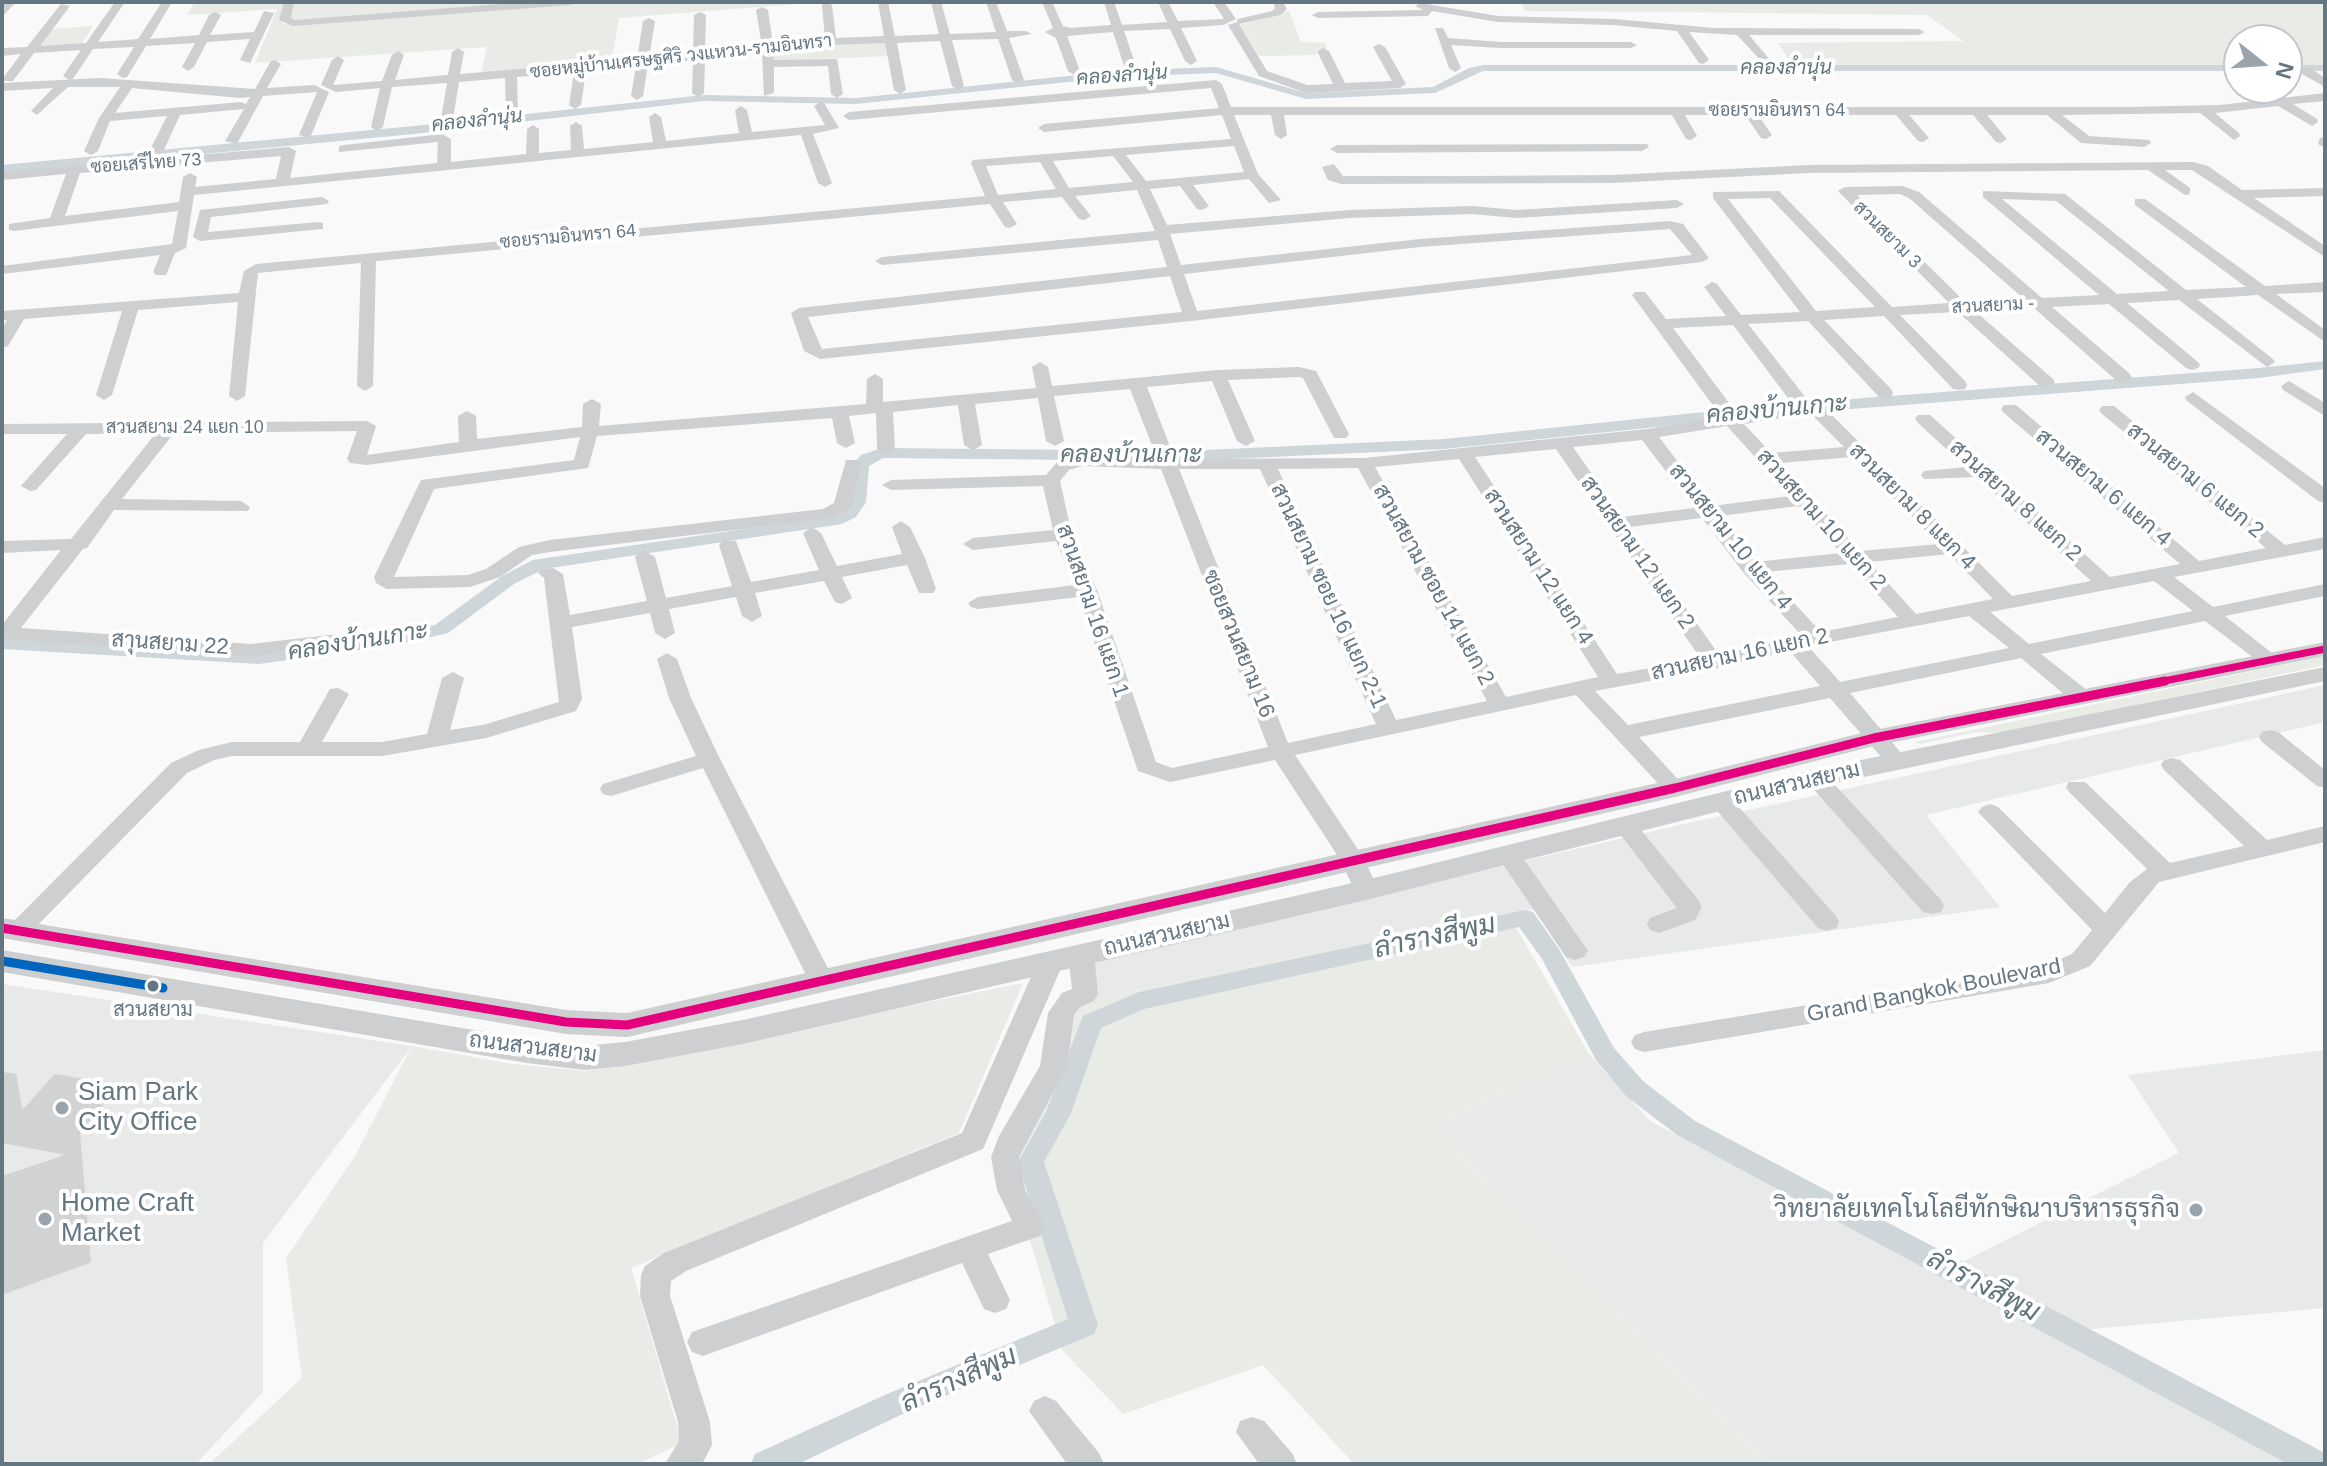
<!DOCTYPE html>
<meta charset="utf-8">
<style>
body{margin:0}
#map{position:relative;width:2327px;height:1466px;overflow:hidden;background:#f9f9f9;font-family:Helvetica,sans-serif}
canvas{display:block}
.frame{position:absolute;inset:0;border:4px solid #657683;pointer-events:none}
.north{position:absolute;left:2223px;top:24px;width:80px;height:80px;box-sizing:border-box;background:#fff;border:2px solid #c1c8cd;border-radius:50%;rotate:107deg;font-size:22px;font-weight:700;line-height:32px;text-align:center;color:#657683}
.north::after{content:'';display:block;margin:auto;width:28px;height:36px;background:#99a4ac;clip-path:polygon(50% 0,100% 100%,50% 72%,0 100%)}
</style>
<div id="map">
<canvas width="2327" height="1466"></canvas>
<div class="frame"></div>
<div class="north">N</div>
</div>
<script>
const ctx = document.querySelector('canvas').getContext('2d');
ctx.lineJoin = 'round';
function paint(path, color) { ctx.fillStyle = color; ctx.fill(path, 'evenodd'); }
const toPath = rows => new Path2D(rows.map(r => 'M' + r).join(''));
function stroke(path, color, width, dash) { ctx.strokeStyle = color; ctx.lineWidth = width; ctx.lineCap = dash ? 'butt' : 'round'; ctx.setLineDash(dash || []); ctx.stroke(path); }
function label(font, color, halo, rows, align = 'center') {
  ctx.font = font + ' Helvetica,Sarabun,sans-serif'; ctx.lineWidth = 8; ctx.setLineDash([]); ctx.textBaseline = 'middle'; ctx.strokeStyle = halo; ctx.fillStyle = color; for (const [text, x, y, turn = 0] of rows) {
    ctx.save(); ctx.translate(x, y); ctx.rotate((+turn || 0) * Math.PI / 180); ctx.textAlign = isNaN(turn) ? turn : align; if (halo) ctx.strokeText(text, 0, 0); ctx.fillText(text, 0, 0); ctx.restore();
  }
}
paint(toPath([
 [1521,2,1668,2,1675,12,1525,11],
 [2325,685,2325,722,1926,815,2000,907,1572,967,1536,908,1510,917,1247,966,1067,1006,1089,962,1684,824],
 [2,984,412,1046,263,1243,263,1392,196,1464,2,1464],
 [2325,1050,2325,1308,2080,1330,1954,1266,2179,1153,2128,1075],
 [1589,1054,1650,1121,2300,1464,1773,1464,1502,1198,1440,1126]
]), '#e8e9e9');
paint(toPath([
 [195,2,285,2,283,24,588,2,823,2,619,18,611,63,481,74,487,47,255,63,277,9,187,15],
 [293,2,552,2,293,20,290,18],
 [1668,2,2325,2,2325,65,2287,65,2287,40,2239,40,2239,66,1793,66,1778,43,1964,41,1927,15,1676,12],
 [1289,11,1301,42,1325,43,1327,49,1316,50,1317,55,1259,56,1240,25],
 [93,26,81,45,37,48,51,29],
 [884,41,888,56,775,61,772,51],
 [2325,656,2325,665,2002,733,1977,732,1920,744,1915,742],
 [1510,917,1589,1054,1440,1126,1502,1198,1773,1464,1354,1464,1263,1365,1123,1414,1063,1351,1004,1153,1067,1006,1247,966],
 [1023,983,959,1133,631,1268,682,1443,638,1464,209,1464,302,1378,286,1258,355,1156,412,1046,512,1064,585,1071]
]), '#e8ebe6');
paint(toPath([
 [1483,65,2239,65,2239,71,1483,71,1435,93,1306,99,1216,73,1116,77,856,104,704,101,414,134,2,173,2,165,414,126,704,95,856,98,1116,71,1216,67,1306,93,1433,87,1469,68,1483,65],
 [2287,65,2325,65,2325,71,2287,71,2287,65],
 [2325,361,2325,369,2259,378,1772,415,1444,449,1184,461,883,458,869,466,866,502,856,517,842,524,544,569,514,584,448,633,396,645,259,664,2,649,2,637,259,652,396,633,435,625,502,576,533,560,832,516,844,509,850,502,855,462,861,455,882,448,1184,451,1444,439,1772,405,2259,368,2325,361],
 [1525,910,1533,912,1559,949,1614,1048,1644,1082,1695,1121,2325,1453,2325,1464,2288,1464,1677,1135,1626,1096,1596,1060,1542,959,1519,927,1144,1009,1101,1028,1071,1113,1044,1162,1098,1325,1094,1334,907,1412,798,1464,751,1464,755,1454,887,1394,1068,1319,1018,1162,1046,1112,1083,1016,1139,992,1525,910]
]), '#ced6d9');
const building = toPath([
 [2,1071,17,1073,23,1108,54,1073,122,1084,81,1133,92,1263,2,1296,2,1175,62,1155,2,1144,2,1071]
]);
paint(building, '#d0d2d3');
stroke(building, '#e8e8e8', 2);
paint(toPath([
 [5,2,16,2,2,17,2,6,5,2],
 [115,2,125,2,98,42,138,39,162,2,172,2,150,39,199,35,209,15,215,12,221,15,210,35,254,32,264,11,274,13,250,63,240,60,250,39,207,42,194,67,188,71,182,67,195,43,146,46,127,77,123,78,117,74,134,47,93,49,73,79,69,80,63,76,81,50,34,53,13,81,5,81,3,78,21,54,2,56,2,48,27,47,61,4,70,6,40,46,86,43,115,2],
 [284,2,294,2,291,18,294,20,527,2,576,2,571,5,293,26,279,20,284,2],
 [826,2,832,5,836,38,884,36,878,2,888,2,895,36,939,34,931,2,941,2,950,34,996,32,986,2,996,2,1007,31,1026,31,1032,34,1009,38,1024,80,1018,84,1012,80,998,39,952,40,964,86,958,90,952,86,940,41,897,43,906,90,900,94,894,90,885,43,831,45,774,51,774,60,837,59,843,94,837,98,831,94,828,66,774,67,774,93,764,96,762,53,705,59,704,93,698,97,692,93,693,60,648,65,643,96,637,100,631,96,636,66,586,71,581,105,575,109,569,105,574,72,517,77,518,112,512,116,506,112,505,78,459,82,453,119,447,123,441,119,447,83,392,87,383,127,377,131,371,127,380,88,336,92,321,85,332,60,338,56,344,60,333,85,382,81,392,55,398,51,404,55,395,80,448,75,452,52,458,48,464,52,460,74,637,59,643,21,649,18,655,21,649,57,693,53,694,15,700,12,706,15,705,52,762,46,756,10,762,7,768,10,773,45,825,39,822,5,826,2],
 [1042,2,1052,2,1063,26,1070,28,1111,25,1104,2,1114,2,1122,25,1167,22,1158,2,1168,2,1178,21,1224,19,1213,2,1224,2,1236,19,1223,25,1181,28,1197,61,1191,65,1185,61,1170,29,1124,31,1136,66,1130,70,1124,66,1113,32,1067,36,1080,71,1074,75,1068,71,1056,38,1045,32,1053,28,1042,2],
 [1273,2,1283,2,1287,9,1280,15,1239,24,1267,71,1307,85,1333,84,1317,51,1323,48,1329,51,1345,83,1392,81,1373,47,1379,44,1385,47,1406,84,1400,88,1306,93,1259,76,1228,25,1237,22,1238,19,1272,11,1275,8,1273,2],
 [1420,3,1498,16,1614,19,1714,28,1919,29,1925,32,1919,35,1749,35,1771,61,1765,65,1737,35,1689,32,1709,60,1703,64,1699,63,1677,31,1614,25,1498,22,1432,11,1428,16,1318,18,1312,15,1318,12,1423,10,1415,6,1420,3],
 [1435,28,1443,28,1448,38,1501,42,1631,42,1637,45,1631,48,1501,48,1451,45,1461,68,1455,72,1449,68,1435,28],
 [275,60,281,64,267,88,314,85,329,92,310,138,299,135,317,92,263,96,237,144,225,141,244,109,180,115,164,150,157,154,150,150,167,116,110,121,98,151,91,155,84,151,99,118,120,87,68,87,37,115,31,111,53,88,2,91,2,83,100,78,255,89,271,61,275,60],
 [132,88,240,98,250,97,246,104,241,102,115,113,132,88],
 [2302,68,2310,68,2325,78,2325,87,2302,74,2302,68],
 [1216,80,1222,84,1231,107,2128,107,2220,105,2325,93,2325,101,2293,104,2317,119,2318,122,2312,126,2278,106,2215,113,2239,133,2240,136,2234,140,2200,113,2062,115,2089,136,2149,140,2151,143,2144,147,2081,143,2047,115,1987,115,2007,139,2001,143,1996,142,1973,115,1909,115,1929,138,1923,142,1918,141,1896,115,1758,115,1772,135,1766,139,1761,138,1745,115,1685,115,1697,136,1691,140,1686,139,1672,115,1284,115,1287,135,1281,139,1275,135,1271,115,1234,115,1258,174,1281,200,1269,203,1249,179,1193,185,1209,206,1202,210,1197,209,1180,186,1150,189,1167,225,1350,210,1472,206,1517,210,1677,200,1684,204,1677,208,1517,218,1472,214,1350,218,1170,234,1181,265,1420,239,1670,221,1683,224,1709,258,1702,262,1191,321,820,359,804,351,791,313,799,308,1167,267,1158,240,882,265,875,261,882,257,1155,231,1137,190,1075,196,1091,216,1084,220,1079,219,1062,197,1003,202,1017,224,1010,228,1005,227,990,204,376,261,373,386,365,391,357,386,361,263,258,273,245,396,237,401,229,396,238,302,138,310,112,395,104,400,96,395,122,311,24,319,8,346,2,348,2,329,7,320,2,321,2,311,239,293,244,271,256,264,985,196,971,163,973,160,1231,139,1222,115,1044,132,1038,128,1044,124,1219,108,1211,88,849,120,843,116,849,112,1216,80],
 [1234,146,1244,172,1146,181,1126,155,1234,146],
 [1113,156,1133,182,1069,188,1053,161,1113,156],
 [1040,162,1056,189,998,195,986,166,1040,162],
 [1670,229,1692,255,1197,311,1184,274,1420,247,1670,229],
 [1170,276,1182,312,822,349,808,317,1170,276],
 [820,102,824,103,839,128,813,134,832,183,825,187,818,183,801,135,194,195,186,248,175,253,166,275,156,275,153,272,160,255,2,274,2,266,172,244,178,211,14,231,9,230,9,224,50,218,66,174,2,180,2,172,289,147,296,151,290,178,437,163,438,142,339,152,339,146,344,145,442,134,451,139,451,162,526,154,527,129,533,125,539,129,539,153,571,150,570,126,576,122,582,126,584,149,653,142,649,117,655,113,661,117,666,141,739,133,735,110,741,106,747,110,752,132,825,125,814,106,820,102],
 [281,156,276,179,195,187,197,177,190,173,183,177,179,202,65,216,80,173,281,156],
 [2325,137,2325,148,2318,144,2320,138,2325,137],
 [1647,144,1649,147,1642,151,1337,153,1330,149,1337,145,1647,144],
 [2193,162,2208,166,2242,190,2325,188,2325,196,2254,198,2325,246,2325,257,2192,170,2165,170,2190,188,2190,194,2185,195,2148,170,1809,173,1612,183,1341,184,1328,180,1322,167,1334,164,1343,176,1472,176,1612,175,1809,165,2193,162],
 [1902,186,1919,192,2042,298,2099,295,1983,197,1983,191,2065,194,2186,290,2246,287,2135,205,2135,199,2145,199,2265,286,2325,282,2325,292,2276,294,2325,330,2325,342,2258,295,2197,299,2273,359,2275,362,2267,367,2179,300,2127,303,2198,362,2200,365,2198,368,2192,370,2186,368,2109,304,2052,307,2130,374,2132,378,2124,383,2118,382,2034,308,1975,311,2053,379,2055,383,2047,388,2041,387,1958,312,1900,315,1965,381,1967,385,1965,389,1959,390,1953,389,1884,316,1824,320,1891,389,1893,393,1891,397,1885,398,1879,397,1808,321,1748,324,1806,398,1807,404,1825,408,2012,596,2091,581,1977,477,1924,479,1921,475,1924,471,1966,467,1918,423,1915,419,1918,415,1930,415,2110,577,2180,564,2004,413,2001,409,2004,405,2016,405,2199,561,2266,548,2102,414,2099,410,2102,406,2114,406,2285,545,2325,537,2325,549,2174,577,2213,607,2325,584,2325,596,2225,616,2277,657,2280,661,2277,665,2263,665,2205,621,2041,654,2088,691,2091,696,2088,701,2080,702,2072,701,2021,658,1850,693,1908,761,1905,766,1897,768,1889,766,1830,698,1639,737,1686,788,1683,793,1675,795,1667,793,1576,695,1295,755,1365,860,1378,890,1375,896,1366,898,1357,896,1341,861,1275,760,1170,782,1138,771,1079,597,978,609,971,607,968,603,978,597,1075,585,1056,541,973,550,963,544,973,538,1053,530,1043,486,891,490,882,485,891,480,1046,475,1057,462,1082,456,1157,458,1130,389,1054,396,1064,441,1055,446,1046,441,1038,398,975,404,982,445,973,450,964,445,958,405,893,412,895,449,886,454,877,449,876,413,849,416,855,443,846,448,837,443,832,418,597,436,588,468,434,489,394,577,468,575,486,569,519,547,550,540,823,509,834,503,846,460,858,460,861,464,852,506,834,518,550,552,532,555,500,577,470,587,386,589,376,583,374,577,421,480,574,460,580,437,367,465,350,463,347,459,357,431,174,433,122,499,241,501,250,507,248,511,114,510,87,548,83,549,21,628,251,644,338,634,345,636,348,640,345,644,251,656,2,639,2,625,61,550,2,553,2,541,71,539,156,433,86,434,36,490,30,491,21,486,67,434,2,434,2,424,367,421,376,426,367,455,459,442,458,416,467,411,476,416,477,439,582,427,583,404,592,399,601,404,599,426,866,404,867,379,875,374,883,379,883,402,1036,388,1032,367,1040,362,1048,367,1052,386,1218,370,1299,367,1316,371,1349,434,1346,438,1334,438,1303,378,1299,377,1228,380,1255,441,1246,446,1237,441,1212,381,1147,387,1175,459,1364,458,1647,429,1794,406,1733,325,1673,328,1732,407,1729,411,1717,411,1632,295,1635,292,1645,292,1666,319,1726,316,1704,287,1712,282,1717,284,1741,315,1800,312,1713,198,1713,192,1779,191,1892,307,1949,303,1838,191,1845,187,1902,186],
 [1900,194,1909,198,2024,299,1965,302,1857,195,1900,194],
 [1770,198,1875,307,1816,311,1728,199,1770,198],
 [2002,199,2056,201,2169,291,2117,294,2002,199],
 [1805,414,1813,416,1844,447,1771,453,1744,424,1805,414],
 [1727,426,1790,496,1712,506,1659,437,1727,426],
 [1642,440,1694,508,1622,517,1573,447,1642,440],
 [1556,449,1607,523,1701,659,1617,674,1475,457,1556,449],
 [1853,457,1939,544,1860,551,1780,463,1853,457],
 [1459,459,1598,677,1506,697,1375,467,1459,459],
 [1082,466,1161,469,1268,747,1172,768,1156,762,1097,590,1072,535,1060,481,1069,470,1082,466],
 [1358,468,1487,701,1396,720,1278,469,1358,468],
 [1179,469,1260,469,1376,724,1288,743,1179,469],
 [1798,506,1841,553,1755,562,1720,516,1798,506],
 [1702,518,1743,572,1801,635,1719,655,1629,527,1702,518],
 [1949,554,1993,599,1916,614,1869,562,1949,554],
 [1850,564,1898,617,1821,632,1765,572,1850,564],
 [2154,581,2193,611,2029,644,1990,612,2154,581],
 [1969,616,2009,648,1840,682,1808,646,1969,616],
 [1789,650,1820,686,1628,725,1595,691,1714,669,1789,650],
 [322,197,329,201,327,204,211,217,208,232,318,222,323,223,323,229,200,241,193,237,200,210,322,197],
 [2289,381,2325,403,2325,416,2283,390,2281,386,2289,381],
 [2193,392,2325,488,2325,503,2318,501,2187,401,2185,397,2193,392],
 [901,521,910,527,925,558,936,589,933,593,919,593,907,565,842,577,852,598,842,604,835,602,824,581,755,593,762,616,752,622,742,616,736,597,669,609,675,633,665,639,655,633,650,613,572,627,582,699,576,711,486,738,382,756,232,756,214,760,187,773,26,937,17,940,8,937,4,931,171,763,199,750,232,742,300,742,330,689,338,688,349,694,322,742,382,742,427,734,442,678,453,672,464,678,450,730,483,725,559,702,544,578,538,573,541,569,553,568,563,574,570,615,647,601,635,557,638,553,645,551,655,557,666,598,732,586,719,545,722,541,736,541,751,582,819,570,803,533,812,527,821,533,837,566,902,554,892,527,901,521],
 [667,653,677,659,691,698,720,759,834,980,830,987,821,989,812,987,703,768,611,796,603,794,600,789,603,784,696,756,669,698,657,659,667,653],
 [2270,730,2278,732,2325,770,2325,788,2317,786,2262,742,2259,737,2262,732,2270,730],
 [2172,758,2180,760,2267,840,2325,826,2325,842,2159,882,2090,966,2049,983,1644,1052,1635,1049,1631,1042,1635,1035,1644,1032,2044,966,2072,954,2092,930,1978,812,1982,807,1990,804,1998,807,2105,913,2130,882,2147,869,2069,792,2066,787,2069,782,2085,782,2170,863,2244,846,2164,770,2161,765,2164,760,2172,758],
 [1816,771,1824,773,1941,900,1944,906,1941,912,1932,914,1923,912,1808,783,1805,778,1808,773,1816,771],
 [1721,794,1729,796,1836,916,1839,922,1836,928,1827,931,1818,928,1713,806,1709,801,1713,796,1721,794],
 [1625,817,1633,820,1699,901,1702,907,1695,920,1659,933,1650,930,1647,924,1650,918,1677,908,1613,825,1617,820,1625,817],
 [1508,846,1516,848,1584,945,1588,951,1584,957,1575,960,1566,957,1496,854,1500,848,1508,846],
 [1081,945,1090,948,1094,954,1098,994,1094,1001,1080,1007,1074,1015,1067,1066,1019,1157,1025,1190,1045,1227,1040,1236,988,1254,1010,1300,1006,1309,995,1313,984,1309,962,1263,703,1356,692,1352,687,1342,692,1332,1012,1221,997,1190,991,1157,999,1136,1040,1066,1048,1013,1062,993,1072,989,1068,954,1072,948,1081,945],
 [1051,952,1060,955,1064,961,983,1149,686,1271,671,1281,670,1296,710,1422,712,1445,702,1464,665,1464,679,1441,678,1422,640,1296,641,1275,645,1266,664,1253,962,1133,1038,961,1042,955,1051,952],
 [1045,1396,1056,1401,1099,1453,1104,1464,1067,1464,1029,1411,1034,1401,1045,1396],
 [1252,1417,1264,1421,1292,1453,1297,1464,1259,1464,1236,1432,1240,1421,1252,1417]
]), '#cecfd0');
paint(toPath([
 [2325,642,2325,656,1874,746,1675,797,627,1037,566,1034,2,938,2,918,566,1010,627,1013,1675,779,1874,730,2325,642],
 [2325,667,2325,681,1816,787,1366,900,743,1044,625,1066,584,1070,527,1063,2,972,2,950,527,1039,584,1046,625,1042,743,1020,1366,880,1816,769,2325,667]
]), '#cecfd0');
stroke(toPath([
 [2154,683,2325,649]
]), '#e5007d', 7);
stroke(toPath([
 [2,928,566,1022,627,1025,1675,788,1874,738,2165,681]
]), '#e5007d', 9);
stroke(toPath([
 [2,961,163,988]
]), '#0065bd', 9);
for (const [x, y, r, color] of [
 [153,986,7,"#657683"],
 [62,1108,8,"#99a4ac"],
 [2196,1210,8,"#99a4ac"],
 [45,1219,8,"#99a4ac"]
]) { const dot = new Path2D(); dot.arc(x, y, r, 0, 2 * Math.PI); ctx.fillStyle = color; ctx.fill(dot); stroke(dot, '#fff', 3); }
label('18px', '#657683', '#fff', [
 ["ซอยหมู่บ้านเศรษฐศิริ วงแหวน-รามอินทรา",681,57,-6],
 ["ซอยรามอินทรา 64",1777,111],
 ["ซอยเสรีไทย 73",146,164,-4],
 ["สวนสยาม 3",1887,235,45],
 ["ซอยรามอินทรา 64",568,237,-5],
 ["สวนสยาม -",1993,306,-3],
 ["สวนสยาม 24 แยก 10",185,428]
]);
label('italic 20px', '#60757c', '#fff', [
 ["คลองลำนุ่น",1786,68],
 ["คลองลำนุ่น",1122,76,-4],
 ["คลองลำนุ่น",477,121,-6]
]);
label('20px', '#657683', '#fff', [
 ["สวนสยาม",153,1010]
]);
label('22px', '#657683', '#fff', [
 ["สวนสยาม 6 แยก 2",2195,481,39],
 ["สวนสยาม 6 แยก 4",2103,488,40],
 ["สวนสยาม 8 แยก 2",2015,501,42],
 ["สวนสยาม 8 แยก 4",1912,507,45],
 ["สวนสยาม 10 แยก 2",1821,520,48],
 ["สวนสยาม 10 แยก 4",1730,537,51],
 ["สวนสยาม 12 แยก 2",1637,553,55],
 ["สวนสยาม 12 แยก 4",1538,567,57],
 ["สวนสยาม ซอย 14 แยก 2",1433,585,61],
 ["สวนสยาม ซอย 16 แยก 2-1",1328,596,65],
 ["สวนสยาม 16 แยก 1",1092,611,71],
 ["สาุนสยาม 22",170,644,4],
 ["ซอยสวนสยาม 16",1238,644,68],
 ["สวนสยาม 16 แยก 2",1740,655,-12],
 ["ถนนสวนสยาม",1797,784,-13],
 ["ถนนสวนสยาม",1167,935,-13],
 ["Grand Bangkok Boulevard",1934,991,-11],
 ["ถนนสวนสยาม",533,1048,7]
]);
label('italic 24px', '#60757c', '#fff', [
 ["คลองบ้านเกาะ",1777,410,-5],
 ["คลองบ้านเกาะ",1131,455],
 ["คลองบ้านเกาะ",358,642,-9]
]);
label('26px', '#657683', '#fff', [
 ["Siam Park",78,1093],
 ["City Office",78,1123],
 ["Home Craft",61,1204],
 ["Market",61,1234],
 ["วิทยาลัยเทคโนโลยีทักษิณาบริหารธุรกิจ",2180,1210,"right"]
], 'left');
label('italic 28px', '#60757c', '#fff', [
 ["ลำรางสีพูม",1435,937,-12],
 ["ลำรางสีพูม",1983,1286,28],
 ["ลำรางสีพูม",959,1380,-24]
]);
</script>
